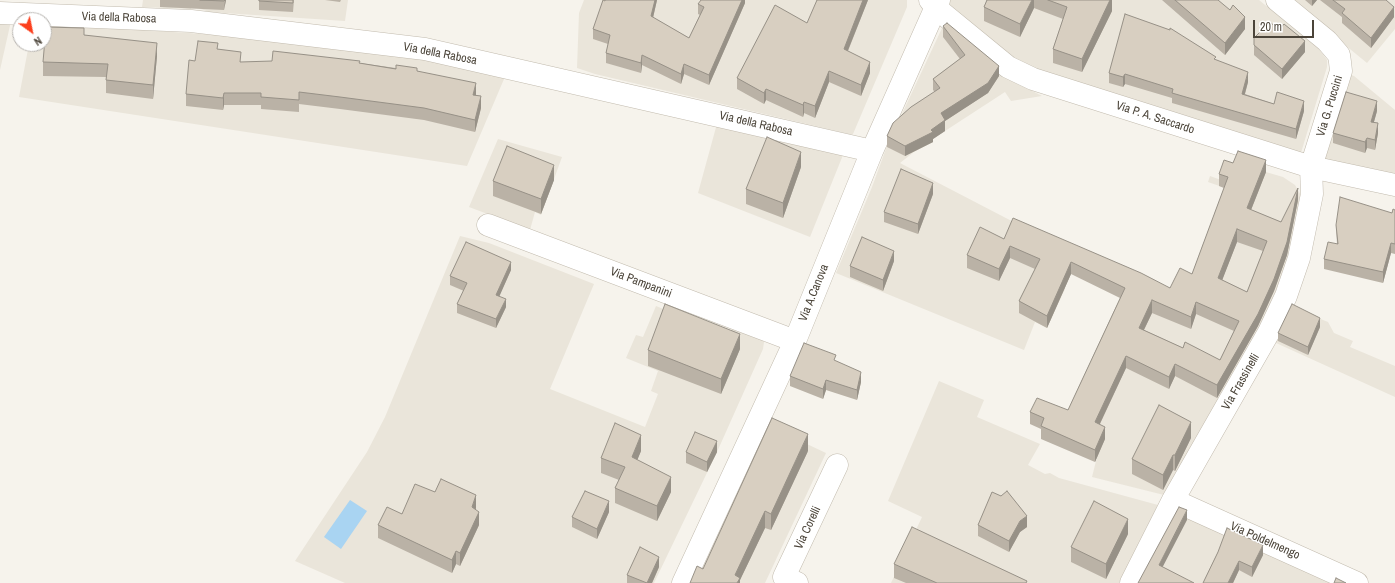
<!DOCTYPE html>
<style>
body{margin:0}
#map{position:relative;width:1395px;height:583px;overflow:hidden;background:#f6f3ec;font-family:"Archivo Narrow",sans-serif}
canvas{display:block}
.north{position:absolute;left:12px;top:12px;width:40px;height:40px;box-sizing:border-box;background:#fff;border:1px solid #b7b4b0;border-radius:50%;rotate:147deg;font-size:11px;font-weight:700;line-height:16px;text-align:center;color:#4b4439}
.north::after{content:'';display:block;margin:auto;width:14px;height:18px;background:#fc3f1d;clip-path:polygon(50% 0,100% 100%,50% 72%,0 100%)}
.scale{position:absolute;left:1253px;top:20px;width:61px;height:18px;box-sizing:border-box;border:2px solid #4b4439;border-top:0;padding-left:5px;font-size:12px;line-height:14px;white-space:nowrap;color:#4b4439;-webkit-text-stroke:3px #fff;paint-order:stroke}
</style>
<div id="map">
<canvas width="1395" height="583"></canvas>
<div class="north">N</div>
<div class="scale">20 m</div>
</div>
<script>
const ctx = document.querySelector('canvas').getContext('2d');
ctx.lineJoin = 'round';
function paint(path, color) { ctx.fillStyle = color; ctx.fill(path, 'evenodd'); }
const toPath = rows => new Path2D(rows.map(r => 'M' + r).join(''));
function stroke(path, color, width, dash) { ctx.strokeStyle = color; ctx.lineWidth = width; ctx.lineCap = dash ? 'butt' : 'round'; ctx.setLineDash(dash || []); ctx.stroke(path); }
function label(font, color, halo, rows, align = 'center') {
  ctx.font = font + ' "Archivo Narrow",sans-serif'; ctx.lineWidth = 3; ctx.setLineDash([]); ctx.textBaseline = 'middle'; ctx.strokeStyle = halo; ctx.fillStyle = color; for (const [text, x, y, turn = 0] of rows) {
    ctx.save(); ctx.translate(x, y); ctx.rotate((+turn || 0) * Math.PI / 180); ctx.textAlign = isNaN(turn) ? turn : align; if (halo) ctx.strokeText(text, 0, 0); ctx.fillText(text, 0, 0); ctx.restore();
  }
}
paint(toPath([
 [143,0,348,0,345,21,209,12,192,6,191,9,142,7],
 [584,0,907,0,907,7,853,134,849,134,595,74,577,68,579,13],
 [944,0,1259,0,1319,49,1327,60,1327,67,1300,156,1025,67,1005,56],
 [1290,0,1395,0,1395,29,1367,63],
 [0,20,11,21,0,70],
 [44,23,260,38,375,51,507,72,467,166,19,97,29,44,44,44],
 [943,26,1015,82,1042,96,1011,101,1005,92,945,131,931,140,933,142,914,152,900,163,1054,243,1065,289,1047,328,1035,322,1024,350,836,273,872,187,887,146],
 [1348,74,1354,76,1395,110,1395,176,1323,159],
 [718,120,843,155,810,237,698,193],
 [498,139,562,157,541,215,535,212,530,230,469,207],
 [1228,161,1283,177,1295,185,1303,199,1276,305,1176,498,1092,477,1097,457,1095,434,1160,295,1204,292,1228,189,1208,182,1210,176,1221,180],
 [460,236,489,243,594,284,550,389,645,427,658,394,651,391,658,371,626,358,636,335,643,337,656,306,730,336,733,327,760,337,764,342,763,349,717,452,654,583,345,583,295,561,367,452,385,417],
 [1283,304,1328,322,1334,333,1353,341,1350,347,1395,366,1395,397,1265,338],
 [939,381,984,400,977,417,1040,444,1028,465,1045,474,1050,473,1059,478,1158,505,1119,583,891,583,922,517,888,501],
 [758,421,826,453,765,583,682,583],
 [1181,514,1342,583,1135,583]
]), '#eae5da');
paint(toPath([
 [350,500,367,511,341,549,324,537]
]), '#a9d4f2');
const minor = toPath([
 [930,0,936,8,1008,67,1033,79,1311,167,1395,185],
 [0,13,191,21,425,49,872,151],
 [488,225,795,341],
 [1173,500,1357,583],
 [683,583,795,341,872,151,939,0],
 [797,583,784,577,837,465],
 [1131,583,1173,500,1269,332,1286,296,1299,258,1312,194,1311,167,1341,71,1340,62,1339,55,1327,41,1277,0]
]);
stroke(minor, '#c2bbae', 23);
stroke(minor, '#fff', 22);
paint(toPath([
 [160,0,226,0,224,10,160,7],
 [259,0,294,0,293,12,259,10],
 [325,0,341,0,340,2],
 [657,0,653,18,689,38,700,15,698,14,698,4,745,0,745,3,709,85,684,74,681,84,642,65,641,73,606,63,606,53,608,44,593,39,593,29,605,1],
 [868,0,848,51,870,73,861,96,829,82,815,118,804,113,803,117,766,100,764,104,737,89,737,78,807,23],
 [987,0,1112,0,1112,11,1082,72,1053,63,1053,49,1063,19,1034,8,1020,37,984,21,984,7],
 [1162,0,1218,0,1245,29,1225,55],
 [1305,0,1317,0,1312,6],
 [1320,0,1386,0,1394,17,1371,48,1342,23,1342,17],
 [943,26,999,76,988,93,945,121,945,131,933,139,933,142,905,156,887,147,887,136,935,92,933,90,933,79,960,59,943,37],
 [1279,30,1305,52,1282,79,1254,55,1254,38],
 [84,35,157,56,153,99,106,93,106,77,43,76,43,62],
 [218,49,241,62,360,63,417,71,476,95,481,108,475,132,424,120,340,109,299,104,299,112,261,109,261,105,224,105,223,110,186,106,186,94,195,61],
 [1216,60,1248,82,1245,94,1274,104,1304,111,1296,139,1172,103,1172,98,1125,84,1123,87,1109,83,1109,73],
 [1377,111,1374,122,1378,133,1375,150,1367,148,1365,153,1333,143,1333,133],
 [1233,163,1266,172,1251,210,1281,222,1298,200,1287,255,1274,291,1258,326,1217,398,1175,376,1169,389,1126,368,1100,424,1105,439,1095,462,1041,439,1041,429,1030,424,1030,412,1068,410,1120,298,1071,274,1047,328,1019,313,1019,301,1035,269,1010,258,999,281,967,268,967,255,1004,239,1170,288,1192,274,1224,188,1219,186,1219,174],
 [1237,242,1263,251,1247,292,1222,280],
 [1152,313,1191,329,1196,314,1234,331,1220,360,1183,348,1144,330],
 [801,167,783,218,746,204,746,189],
 [554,180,541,214,493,196,493,181],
 [933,194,918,234,884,222,884,212],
 [1395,210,1395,254,1391,253,1383,283,1324,269,1324,259,1337,244,1336,225,1392,213],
 [894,261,883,291,850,277,850,266],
 [511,270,499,296,506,307,496,328,457,313,457,304,464,291,450,285,450,276],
 [1320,327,1308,355,1278,341,1278,333],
 [740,349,721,394,648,366,648,350],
 [836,361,861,382,857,400,826,390,823,399,790,386,790,376],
 [1191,438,1175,471,1173,470,1163,490,1132,474,1132,459],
 [641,451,637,460,671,492,657,521,615,503,615,488,619,480,601,473,601,458],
 [808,451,771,530,765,528,740,580,740,583,703,569],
 [686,452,717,452,707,472,686,463],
 [435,492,476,508,476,510,479,525,460,566,456,564,452,573,378,538,378,525,402,514],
 [609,512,597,539,572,527,572,517],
 [978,525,1027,527,1020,532,1009,552,978,536],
 [1128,534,1106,579,1071,562,1071,547],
 [1218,552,1263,555,1252,577,1239,570,1233,583,1203,583],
 [894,564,1027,583,906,583,894,578],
 [659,567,652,583,627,583,627,575]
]), '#bab2a6');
paint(toPath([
 [225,0,226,0,224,10],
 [655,0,657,0,651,26,651,16],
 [742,0,745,0,745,3,709,85,709,75],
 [863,0,868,0,844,60,844,49],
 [1032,0,1034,0,1034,8,1020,37,1020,24],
 [1110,0,1112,0,1112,11,1082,72,1082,59],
 [1312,0,1317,0,1312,6],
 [1394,7,1394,17,1371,48,1371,38],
 [1245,17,1245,29,1225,55,1225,43],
 [1305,41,1305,52,1282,79,1282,69],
 [157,43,157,56,153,99,153,85],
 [642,55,642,65,641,73,641,63],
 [870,62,870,73,861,96,861,85],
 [684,64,684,74,681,84,681,74],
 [999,66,999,76,988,93,945,121,945,131,933,139,933,142,905,156,905,146,931,130,941,113],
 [829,71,829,82,815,118,815,106],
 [1248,72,1248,82,1242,104,1242,94],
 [1125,74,1125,84,1123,87,1123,77],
 [476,83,476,95,473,107,473,95],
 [766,89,766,100,764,104,764,93],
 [224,93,224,105,223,110,223,98],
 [481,96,481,108,475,132,475,120],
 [1304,101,1304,111,1296,139,1296,129],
 [1377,101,1377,111,1371,132,1371,122],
 [804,102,804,113,803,117,803,105],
 [1378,123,1378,133,1375,150,1375,140],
 [1367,138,1367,148,1365,153,1365,142],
 [801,152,801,167,783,218,783,203],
 [1266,160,1266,172,1247,220,1247,208],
 [554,165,554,180,541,214,541,199],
 [933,183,933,194,918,234,918,224],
 [1298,188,1298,200,1287,255,1274,291,1258,326,1217,398,1217,385],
 [1237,229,1237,242,1218,291,1218,278],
 [1391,243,1391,253,1383,283,1383,272],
 [1010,246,1010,258,999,281,999,269],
 [894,251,894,261,883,291,883,280],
 [511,262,511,270,496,304,496,295],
 [1071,262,1071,274,1047,328,1047,316],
 [506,299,506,307,496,328,496,319],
 [1152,300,1152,313,1139,340,1139,328],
 [1196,302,1196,314,1191,329,1191,317],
 [1320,318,1320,327,1308,355,1308,347],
 [740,334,740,349,721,394,721,379],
 [1126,356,1126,368,1095,434,1095,422],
 [1175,364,1175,376,1169,389,1169,377],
 [861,372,861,382,857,400,857,390],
 [826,380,826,390,823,399,823,389],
 [1191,422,1191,438,1175,471,1175,455],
 [1105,427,1105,439,1095,462,1095,450],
 [808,434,808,451,771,530,771,514],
 [641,435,641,451,632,473,632,457],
 [717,441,717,452,707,472,707,462],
 [1173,455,1173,470,1163,490,1163,475],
 [671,477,671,492,657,521,657,506],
 [476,495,476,508,472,520,472,507],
 [609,501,609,512,597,539,597,529],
 [1187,510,1187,520,1159,574,1159,565],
 [765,511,765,528,740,580,740,583,735,583,735,575],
 [479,512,479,525,460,566,460,553],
 [1027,516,1027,527,1020,532,1009,552,1009,541,1020,521],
 [1128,519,1128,534,1106,579,1106,564],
 [1263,545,1263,555,1252,577,1252,567],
 [456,551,456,564,452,573,452,560],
 [659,557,659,567,652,583,647,583],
 [1239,561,1239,570,1233,583,1228,583]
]), '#979187');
const building = toPath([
 [200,0,225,0,224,1,200,0],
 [259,0,293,0,293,3,259,1,259,0],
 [603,0,605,1,605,0,655,0,651,16,689,38,704,7,698,4,701,0,742,0,709,75,684,64,681,74,642,55,641,63,606,53,610,35,593,29,603,0],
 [817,0,863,0,844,49,870,62,861,85,829,71,815,106,804,102,803,105,766,89,764,93,737,78,775,5,807,23,817,0],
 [987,0,1032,0,1020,24,984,7,987,0],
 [1048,0,1110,0,1082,59,1053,49,1067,7,1048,0],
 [1175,0,1218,0,1230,10,1233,5,1245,17,1225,43,1175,0],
 [1333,0,1386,0,1394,7,1371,38,1342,13,1345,9,1333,0],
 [1125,14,1170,30,1170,28,1216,57,1214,59,1248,72,1242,94,1274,104,1277,92,1304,101,1296,129,1172,93,1173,89,1125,74,1123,77,1109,73,1125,14],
 [1270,22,1279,30,1284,24,1305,41,1282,69,1254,45,1254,38,1270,22],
 [947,23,999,66,988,83,941,113,945,120,931,130,933,132,905,146,887,136,893,123,911,107,940,88,933,79,965,55,943,26,947,23],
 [46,27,84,28,84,35,157,43,153,85,106,80,108,64,43,62,46,27],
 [198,41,218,43,217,49,241,52,240,62,272,61,273,51,360,61,359,63,396,69,396,65,417,68,417,71,476,83,473,95,481,96,475,120,424,108,340,97,299,92,299,100,261,97,261,93,224,93,223,98,186,94,189,60,195,61,198,41],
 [1346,92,1377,101,1371,122,1378,123,1375,140,1367,138,1365,142,1333,133,1346,92],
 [767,137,801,152,783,203,746,189,767,137],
 [507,146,554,165,541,199,493,181,507,146],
 [1238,151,1266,160,1247,208,1281,222,1298,188,1287,242,1274,279,1258,314,1217,385,1175,364,1169,377,1126,356,1095,422,1105,427,1095,450,1041,426,1044,418,1030,412,1037,398,1068,410,1125,288,1071,262,1047,316,1019,301,1040,259,1010,246,999,269,967,255,980,227,1004,239,1013,218,1141,273,1170,288,1180,268,1192,274,1228,177,1219,174,1224,160,1233,163,1238,151],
 [1237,229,1267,241,1247,292,1218,278,1237,229],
 [1152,300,1191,317,1196,302,1239,321,1220,360,1185,342,1183,348,1139,328,1152,300],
 [901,169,933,183,918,224,884,212,901,169],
 [1340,197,1392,213,1393,209,1395,210,1395,244,1391,243,1383,272,1324,259,1328,242,1338,244,1336,225,1340,197],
 [862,237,894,251,883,280,850,266,862,237],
 [466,242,511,262,496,295,506,299,496,319,457,304,467,283,450,276,466,242],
 [665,304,740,334,721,379,648,350,665,304],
 [1292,304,1320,318,1308,347,1278,333,1292,304],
 [804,343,836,355,834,360,861,372,857,390,826,380,823,389,790,376,804,343],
 [1159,405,1191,422,1175,455,1173,455,1163,475,1132,459,1159,405],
 [772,418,808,434,771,514,765,511,735,575,740,578,737,583,690,583,697,566,703,569,772,418],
 [615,423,641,435,632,457,671,477,657,506,615,488,625,467,601,458,615,423],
 [695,432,717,441,707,462,686,452,695,432],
 [441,479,476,495,472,507,479,512,460,553,456,551,452,560,378,525,387,507,402,514,415,484,435,492,441,479],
 [585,491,609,501,597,529,572,517,585,491],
 [1007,491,1027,516,1020,521,1009,541,978,525,992,492,1001,496,1007,491],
 [1094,501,1128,519,1106,564,1071,547,1094,501],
 [1179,507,1187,510,1159,565,1194,583,1138,583,1179,507],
 [912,527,1027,581,1026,583,937,583,894,564,912,527],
 [1227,528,1263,545,1252,567,1239,561,1228,583,1203,583,1218,552,1227,528],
 [640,547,659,557,647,583,627,575,640,547],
 [1336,578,1346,583,1334,583,1336,578]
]);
paint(building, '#d8cfc1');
stroke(building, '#979187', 1);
label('12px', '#4b4439', '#fff', [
 ["Via della Rabosa",119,18,2],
 ["Via della Rabosa",440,54,11],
 ["Via G. Puccini",1330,106,-73],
 ["Via P. A. Saccardo",1155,118,18],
 ["Via della Rabosa",756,124,13],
 ["Via Pampanini",641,283,21],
 ["Via A.Canova",814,293,-68],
 ["Via Frassinelli",1241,382,-60],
 ["Via Corelli",808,528,-65],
 ["Via Poldelmengo",1265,541,24]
]);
</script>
